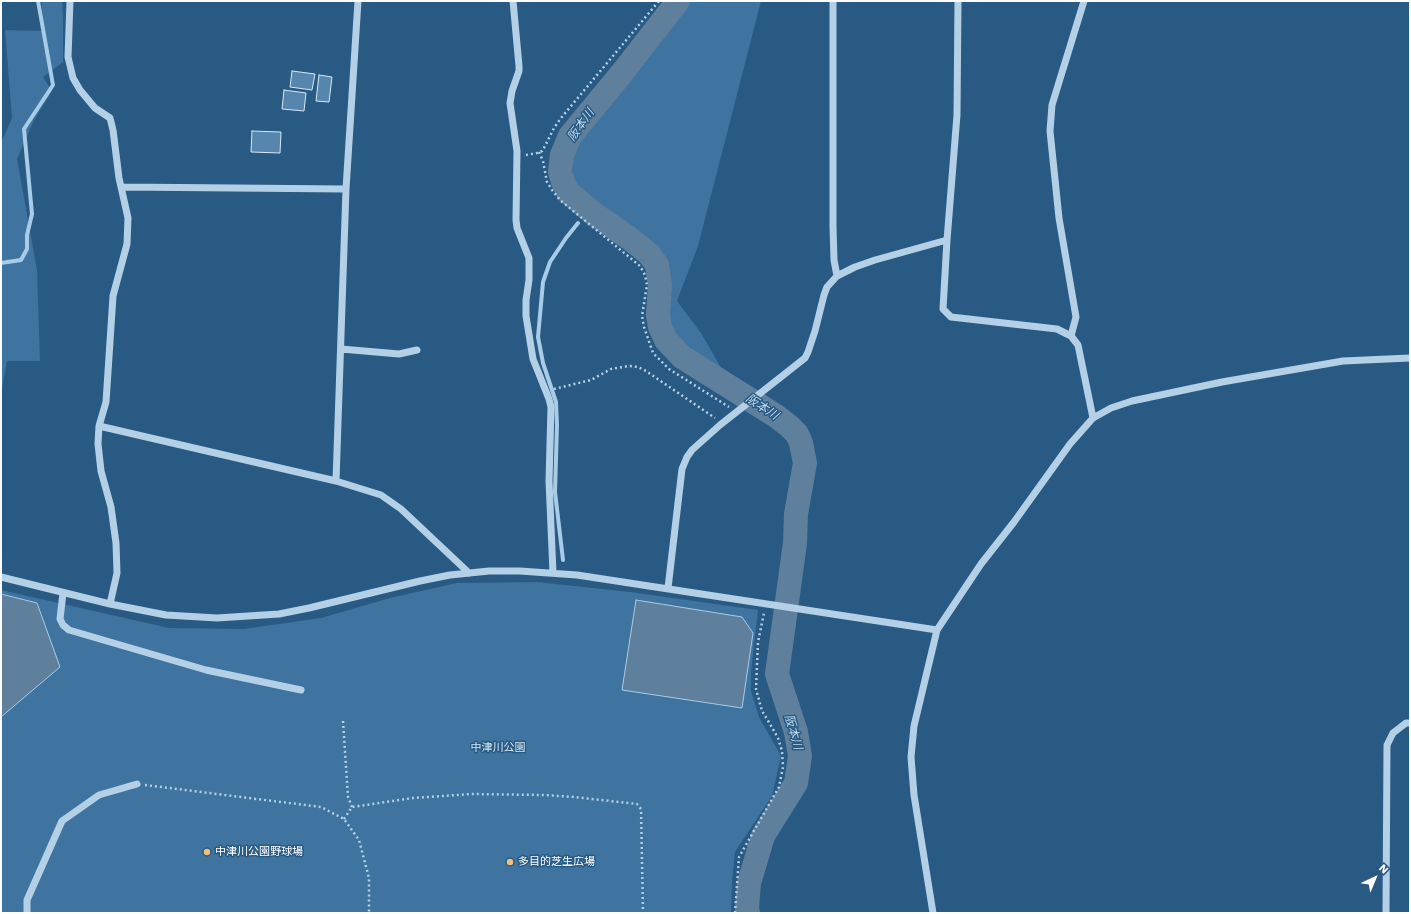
<!DOCTYPE html>
<meta charset="utf-8">
<style>
body{margin:0}
#map{position:relative;width:1411px;height:914px;overflow:hidden;background:#295a83;font-family:"Work Sans",sans-serif}
canvas{display:block}
.frame{position:absolute;inset:0;border:2px solid #fff;pointer-events:none}
.north{position:absolute;left:1355px;top:858px;width:40px;height:40px;-webkit-text-stroke:3px #295a83;paint-order:stroke;rotate:44deg;font-size:11px;font-weight:700;line-height:16px;text-align:center;color:#fff}
.north::after{content:'';display:block;margin:auto;width:14px;height:18px;background:#fff;clip-path:polygon(50% 0,100% 100%,50% 72%,0 100%)}
</style>
<div id="map">
<canvas width="1411" height="914"></canvas>
<div class="frame"></div>
<div class="north">N</div>
</div>
<script>
const ctx = document.querySelector('canvas').getContext('2d');
ctx.lineJoin = 'round';
function paint(path, color) { ctx.fillStyle = color; ctx.fill(path, 'evenodd'); }
const toPath = rows => new Path2D(rows.map(r => 'M' + r).join(''));
function stroke(path, color, width, dash) { ctx.strokeStyle = color; ctx.lineWidth = width; ctx.lineCap = dash ? 'butt' : 'round'; ctx.setLineDash(dash || []); ctx.stroke(path); }
function label(font, color, halo, rows, align = 'center') {
  ctx.font = font + ' "Work Sans","Noto Sans JP",sans-serif'; ctx.lineWidth = 3; ctx.setLineDash([]); ctx.textBaseline = 'middle'; ctx.strokeStyle = halo; ctx.fillStyle = color; for (const [text, x, y, turn = 0] of rows) {
    ctx.save(); ctx.translate(x, y); ctx.rotate((+turn || 0) * Math.PI / 180); ctx.textAlign = isNaN(turn) ? turn : align; if (halo) ctx.strokeText(text, 0, 0); ctx.fillText(text, 0, 0); ctx.restore();
  }
}
paint(toPath([
 [42,1,62,1,63,18,63,62,43,77,52,91,34,120,17,159,37,270,40,361,7,361,1,393,1,143,12,118,5,30,41,31],
 [684,1,761,1,698,246,677,301,701,333,723,371,695,355,664,324,663,264,605,215,573,182,571,142],
 [537,582,630,592,758,610,751,672,751,691,759,717,781,756,772,796,735,852,732,882,731,913,1,913,1,590,169,628,244,629,321,618,390,598,457,583]
]), '#3e749f');
const water = toPath([
 [1,594,37,603,60,667,1,717,1,594],
 [636,600,742,617,753,633,742,708,622,690,636,600]
]);
paint(water, '#5f809c');
stroke(water, '#a8cce7', 1);
stroke(toPath([
 [583,212,585,207],
 [1,263,21,260,27,249,27,235,32,214,24,129,53,85,38,1],
 [563,560,555,492,557,425,556,402,543,363,538,337,543,282,550,262,566,238,578,223]
]), '#a8cce7', 4);
stroke(toPath([
 [678,1,622,73,570,136,562,155,560,172,563,182,568,192,594,214,629,238,649,254,657,265,660,285,658,315,660,327,666,340,682,357,776,416,789,426,797,434,801,443,805,463,796,514,795,543,777,674,796,732,800,756,796,783,763,836,749,883,747,908,748,913]
]), '#5f809c', 24);
const building = toPath([
 [292,71,315,74,312,90,290,87,292,71],
 [319,75,332,77,329,102,316,101,319,75],
 [284,90,306,93,304,111,282,109,284,90],
 [252,131,281,132,280,153,251,152,252,131]
]);
paint(building, '#5686ad');
stroke(building, '#d6e8f5', 1);
stroke(toPath([
 [539,152,543,161,547,182,552,190,560,200,640,266,645,275,647,285,642,316,644,327,653,353,669,369,729,407],
 [526,155,537,153,542,151,545,146,554,128,561,118,659,1],
 [554,389,591,380,611,369,629,366,638,367,646,371,715,418],
 [343,721,348,797,352,807],
 [145,785,321,807,344,819,359,840,369,878,369,913],
 [344,819,352,807,413,798,472,794,543,795,574,797,637,804,641,809,643,913],
 [735,913,739,857,779,787,783,767,782,751,778,738,770,724,762,711,756,689,758,642,764,613]
]), '#b3d0e7', 2.5, [2, 3]);
stroke(toPath([
 [70,1,68,57,73,78,80,90,95,108,110,118,113,130,119,178,128,218,127,244,113,296,106,402,99,426,98,444,101,471,111,507,116,543,117,573,110,604],
 [513,1,519,66,519,71,512,91,510,103,517,151,516,220,517,228,529,258,529,280,526,300,526,316,533,359,549,399,551,407,549,481,553,573],
 [833,1,833,227,834,260,837,276],
 [958,1,957,115,947,240,943,309,951,317,1057,329,1071,336,1078,345,1093,418],
 [122,187,346,189],
 [1071,336,1076,317,1059,218,1050,131,1052,105,1084,1],
 [341,349,399,354,417,350],
 [99,426,336,481,381,495,401,509,469,573],
 [336,481,346,189,358,1],
 [1,577,110,604,166,615,217,618,279,614,309,608,420,581,450,575,489,571,520,571,577,575,937,630],
 [668,588,682,469,687,457,692,450,720,425,805,358,808,352,815,331,824,295,827,287,837,276,855,267,875,260,947,240],
 [63,593,60,619,63,625,69,630,206,670,301,690],
 [27,913,27,900,62,821,99,795,137,784],
 [933,913,914,795,911,757,914,726,937,630,981,564,1014,522,1070,444,1093,418,1111,408,1132,401,1222,382,1343,361,1410,358],
 [1386,913,1387,745,1393,733,1406,723,1410,723]
]), '#b3d0e7', 7);
for (const [x, y, r, color] of [
 [207,852,4,"#eec07a"],
 [510,862,4,"#eec07a"]
]) { const dot = new Path2D(); dot.arc(x, y, r, 0, 2 * Math.PI); ctx.fillStyle = color; ctx.fill(dot); stroke(dot, '#295a83', 1.5); }
label('11px', '#d6e8f5', '#295a83', [
 ["中津川公園",498,748]
]);
label('11px', '#fff', '#295a83', [
 ["中津川公園野球場",215,852],
 ["多目的芝生広場",518,862]
], 'left');
label('italic 12px', '#bed9ee', '#295a83', [
 ["阪本川",581,125,-54],
 ["阪本川",762,407,33],
 ["阪本川",793,732,74]
]);
</script>
